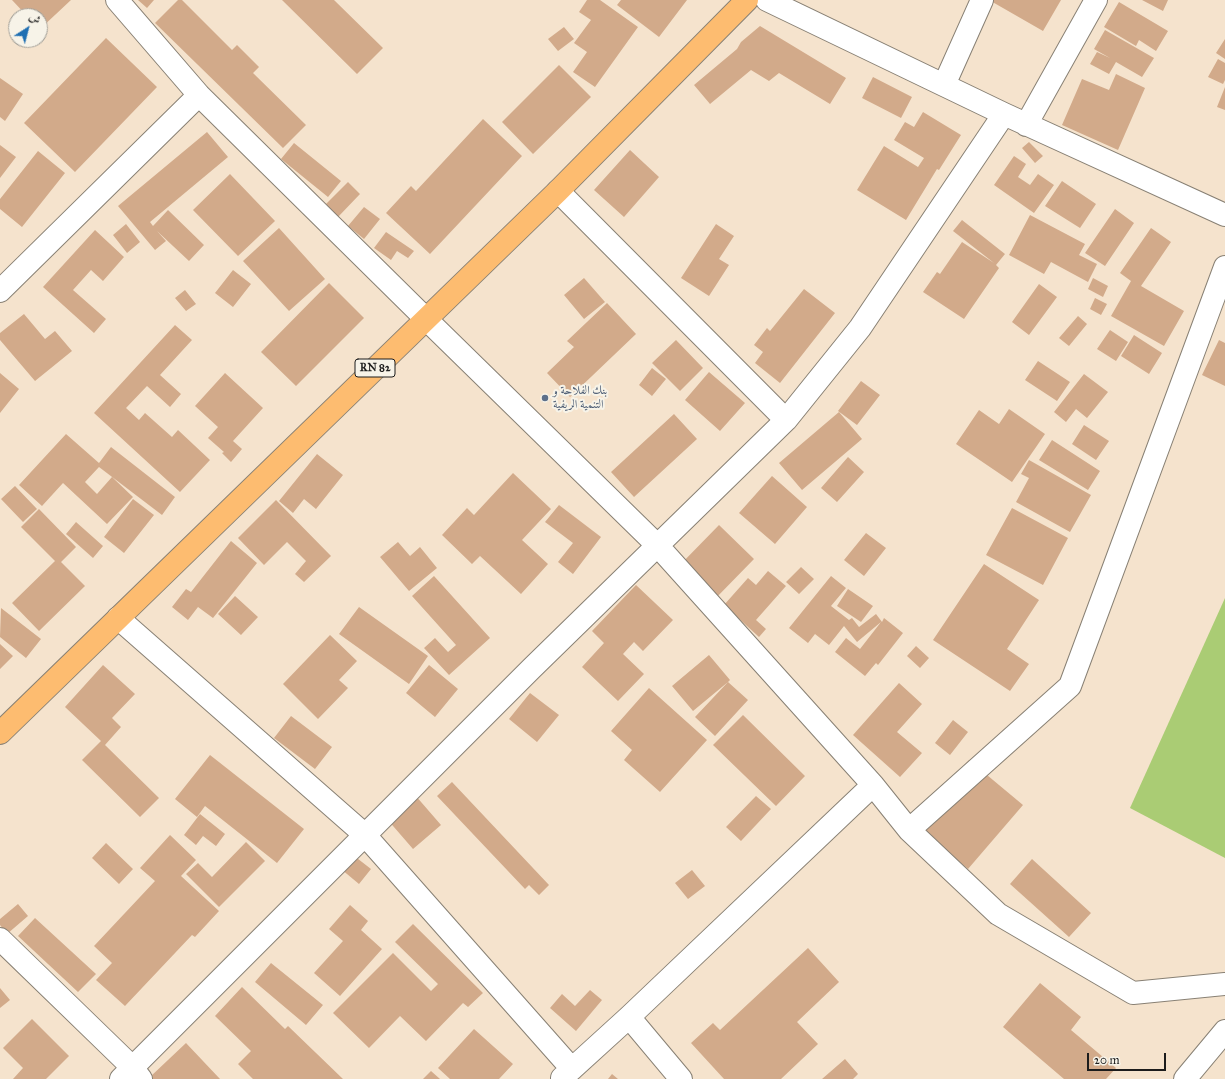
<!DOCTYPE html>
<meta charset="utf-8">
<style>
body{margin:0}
#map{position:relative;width:1225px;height:1079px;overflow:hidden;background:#f5e3cd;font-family:"IM FELL Great Primer",Amiri,serif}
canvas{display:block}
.north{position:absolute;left:8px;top:8px;width:40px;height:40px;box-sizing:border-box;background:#f7f3e8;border:1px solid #9f9d96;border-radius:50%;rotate:36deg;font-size:11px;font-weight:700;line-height:16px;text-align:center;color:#1c1c1c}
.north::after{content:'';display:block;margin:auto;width:14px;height:18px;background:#1f6fb2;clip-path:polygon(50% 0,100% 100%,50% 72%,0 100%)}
.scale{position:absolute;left:1087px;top:1053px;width:79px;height:18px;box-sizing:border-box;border:2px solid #1c1c1c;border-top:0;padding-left:5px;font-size:12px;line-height:14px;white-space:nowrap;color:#1c1c1c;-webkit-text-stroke:3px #f7f3e8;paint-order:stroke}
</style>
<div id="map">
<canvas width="1225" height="1079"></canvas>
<div class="north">ش</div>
<div class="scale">20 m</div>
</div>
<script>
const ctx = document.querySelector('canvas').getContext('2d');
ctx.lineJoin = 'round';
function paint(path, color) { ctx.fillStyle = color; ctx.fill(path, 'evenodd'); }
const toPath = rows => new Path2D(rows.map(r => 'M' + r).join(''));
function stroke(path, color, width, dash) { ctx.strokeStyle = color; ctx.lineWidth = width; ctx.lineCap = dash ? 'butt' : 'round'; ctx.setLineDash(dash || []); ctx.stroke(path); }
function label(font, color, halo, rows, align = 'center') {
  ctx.font = font + ' "IM FELL Great Primer",Amiri,serif'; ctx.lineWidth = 4; ctx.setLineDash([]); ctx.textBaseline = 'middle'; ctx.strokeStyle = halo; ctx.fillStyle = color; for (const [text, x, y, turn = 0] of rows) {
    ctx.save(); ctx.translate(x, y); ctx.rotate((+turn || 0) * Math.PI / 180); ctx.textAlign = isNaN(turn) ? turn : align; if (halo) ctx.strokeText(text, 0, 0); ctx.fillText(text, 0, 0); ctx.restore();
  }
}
paint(toPath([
 [1225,598,1225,858,1130,808]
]), '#aacc74');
paint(toPath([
 [12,0,71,0,40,29,40,16,27,16],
 [138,0,154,0,147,8],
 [178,0,182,0,232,50,237,45,259,67,253,73,306,125,283,148,155,23],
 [282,0,334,0,383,48,357,74],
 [587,0,600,0,638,27,595,87,573,72,587,52,574,43,591,20,579,12],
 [621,0,687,0,659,37,617,5],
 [989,0,1061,0,1043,31],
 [1142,0,1168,0,1163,11],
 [1119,2,1168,31,1156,51,1139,40,1136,46,1104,27],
 [760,26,846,78,830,104,779,73,769,81,751,70,710,104,694,85,737,49,741,42],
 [564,27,574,39,558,51,548,39],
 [1105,30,1154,58,1142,77,1116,62,1109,74,1090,64,1097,52,1110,58,1094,49],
 [106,38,157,87,75,172,24,123],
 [1225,39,1225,59,1216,53],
 [1218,59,1225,63,1225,80,1223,84,1208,77],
 [559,65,591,97,533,154,502,122],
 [1116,74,1145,88,1118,150,1062,125,1082,79,1109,90],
 [873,77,912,97,901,118,862,98],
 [0,78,23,94,5,121,0,117],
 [1225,87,1225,110,1217,107],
 [923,112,961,135,939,170,937,169,906,220,857,190,884,146,918,167,924,158,894,140,905,122,914,127],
 [483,119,522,156,430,254,386,213,411,186,416,191],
 [207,132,228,157,150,222,153,226,168,210,204,245,189,261,157,231,166,241,155,250,118,206],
 [1029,142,1043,156,1035,163,1022,148],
 [294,143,341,181,328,197,281,159],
 [0,145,16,157,0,178],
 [630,150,659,177,624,217,594,190],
 [38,151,65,173,22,227,0,209,0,199],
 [1014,156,1026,164,1018,177,1030,185,1038,174,1054,185,1034,213,994,185],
 [230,174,275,221,238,256,193,210],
 [1062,181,1096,204,1080,228,1045,206],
 [348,182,360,194,338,217,326,204],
 [364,207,380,219,364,239,348,226],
 [1115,209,1134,223,1105,266,1085,253],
 [1030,215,1085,244,1079,255,1097,264,1088,282,1051,262,1044,274,1009,255],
 [962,220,1005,254,996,265,999,268,964,319,923,292,937,272,940,274,962,242,994,263,953,231],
 [126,224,140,242,127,253,113,235],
 [716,224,734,236,719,259,729,265,709,296,681,278],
 [279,228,325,279,289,311,243,261],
 [1151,228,1171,242,1141,286,1184,311,1164,346,1111,316,1131,281,1120,273],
 [95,230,124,257,103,281,91,270,73,290,106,319,94,333,43,287],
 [386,232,414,251,408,258,397,251,391,260,374,248],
 [233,270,251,284,233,307,215,293],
 [584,278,605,302,584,319,564,295],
 [1093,278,1108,286,1103,297,1088,289],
 [329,283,364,318,296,386,261,352],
 [1039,284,1057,297,1029,335,1012,322],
 [804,289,835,313,780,383,755,363,763,352,754,345,767,328,770,331],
 [185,290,196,304,186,311,175,298],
 [1095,298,1107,304,1101,315,1090,309],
 [607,303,636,334,570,397,547,373,574,347,567,341],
 [24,314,45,339,55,331,72,351,35,381,0,340,0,333],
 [1078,316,1087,324,1069,346,1059,338],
 [175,325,192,340,160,375,181,394,170,407,147,386,126,408,139,420,145,413,172,437,178,430,210,460,180,492,94,413],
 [1110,330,1128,342,1116,361,1097,349],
 [1134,335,1162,353,1149,374,1121,356],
 [676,340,703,368,680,391,652,363],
 [1219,340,1225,343,1225,386,1202,375],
 [1038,361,1070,382,1057,401,1025,380],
 [652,368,666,379,652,396,639,385],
 [709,372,745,403,720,431,685,400],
 [0,373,19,389,0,413],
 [225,373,263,408,233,441,242,449,231,462,222,453,224,452,208,438,218,427,195,406],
 [1084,374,1108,392,1087,418,1076,409,1066,422,1054,412],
 [861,381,880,395,857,425,838,411],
 [1009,409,1045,434,1012,482,956,444,979,410,999,424],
 [839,412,862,439,802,490,779,463],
 [674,414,697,439,634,497,611,472],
 [1084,425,1109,441,1096,460,1072,444],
 [66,434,99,463,111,447,175,497,162,515,99,467,85,482,97,494,112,477,133,497,107,524,63,483,42,506,19,485],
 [1052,440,1100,471,1088,490,1039,460],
 [317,454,343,475,316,509,304,499,293,513,279,501],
 [848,457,864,472,837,502,821,488],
 [1029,460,1091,495,1070,532,1016,502,1029,478,1021,474],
 [513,473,551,509,522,540,548,564,521,594,480,556,472,564,442,535,467,508,474,515],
 [772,476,807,507,775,544,739,513],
 [15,486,37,509,23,522,1,499],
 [133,499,154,515,124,553,104,537],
 [276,500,331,556,304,582,295,574,306,561,287,542,264,565,238,538],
 [559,505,601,537,573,574,558,562,573,543,545,522],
 [1012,508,1068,538,1043,585,986,555],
 [39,509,76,547,61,562,85,586,39,631,12,603,55,561,21,527],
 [76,522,103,546,93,558,66,534],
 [719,525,754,559,713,601,678,567],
 [866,533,886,548,864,576,844,560],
 [231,541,257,563,213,618,198,607,188,620,172,607,186,589,191,592],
 [398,542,410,556,420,547,437,568,409,591,380,557],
 [984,564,1039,600,1007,649,1029,664,1010,691,933,640],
 [801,567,814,579,799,594,786,582],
 [768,571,786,586,756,620,766,629,759,637,724,605,748,578,756,585],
 [434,576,490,638,449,675,424,648,435,638,448,652,456,645,412,596],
 [831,576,846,588,831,606,849,620,852,618,859,627,876,614,882,622,884,618,903,633,878,665,876,663,865,676,835,652,846,638,860,649,881,622,857,642,844,626,829,645,815,634,808,643,789,628],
 [636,585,673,620,643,651,634,642,623,654,644,674,618,701,582,667,604,643,592,631],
 [848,589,873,606,861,622,837,606],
 [235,596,258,617,241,635,218,614],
 [359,607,428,656,409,684,339,634],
 [1,608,41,639,26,658,0,637],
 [330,635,357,661,339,680,348,688,318,719,283,684],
 [0,644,13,656,0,669],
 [916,646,929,658,920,668,907,656],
 [709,655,730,680,728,682,748,700,715,736,695,717,728,682,693,711,672,686],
 [103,665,135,694,112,718,121,727,105,745,159,798,140,817,82,760,101,741,65,707],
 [429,665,458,689,435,717,406,693],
 [899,683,922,704,897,732,922,753,900,777,853,735],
 [649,688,707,740,660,792,624,760,632,750,611,731],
 [530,693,559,715,537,742,509,719],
 [743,715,805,776,776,806,713,745],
 [291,716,332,747,315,769,274,738],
 [953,720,968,732,950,755,935,743],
 [210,755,304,829,277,863,205,806,197,817,175,799],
 [969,760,1023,805,968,869,914,823],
 [452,782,549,885,539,895,529,885,525,889,437,796],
 [415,795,441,825,413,849,387,819],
 [756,796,771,809,741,841,726,827],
 [200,814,225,834,216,846,203,836,196,845,184,835],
 [170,835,196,860,181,876,219,911,195,937,192,935,125,1006,96,980,112,963,94,946,155,881,140,868],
 [246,842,265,861,219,907,186,874,198,863,212,877],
 [106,843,133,869,119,884,92,858],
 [353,855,371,869,359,884,341,869],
 [1032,859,1091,913,1069,937,1010,884],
 [692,870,705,886,688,899,675,883],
 [18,904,28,916,7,934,0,925,0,919],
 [350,905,368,921,361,930,382,949,340,996,314,973,343,941,329,929],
 [35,918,96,974,78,992,18,936],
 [413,924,483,993,468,1007,463,1003,426,1041,400,1016,369,1048,333,1013,393,953,431,991,438,984,395,942],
 [808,948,839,982,797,1022,818,1044,781,1079,724,1079,691,1043,713,1023,720,1030],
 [271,963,323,1005,306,1025,255,982],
 [1040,983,1081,1017,1071,1030,1116,1068,1106,1079,1064,1079,1003,1027],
 [242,987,285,1029,288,1026,343,1079,253,1079,238,1064,251,1051,215,1016],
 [0,988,10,1000,0,1008],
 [590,990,602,1000,576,1031,550,1008,562,994,575,1006],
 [32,1019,69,1056,46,1079,13,1079,23,1068,3,1048],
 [474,1029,513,1064,499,1079,450,1079,438,1068],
 [186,1043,220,1079,151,1079,150,1077],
 [845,1059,858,1074,853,1079,822,1079],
 [431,1071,440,1079,423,1079],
 [612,1074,618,1079,608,1079]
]), '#d2aa8a');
const minor = toPath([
 [117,0,199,95,426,319,657,545,873,785,909,830,998,914,1133,993,1225,984],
 [767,0,1004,114,1225,215],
 [944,85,982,0],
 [1026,125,1096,0],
 [558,191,786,420],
 [0,291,199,95],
 [118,618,364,834,572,1069],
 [909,830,1070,686,1225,267],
 [0,939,132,1067,141,1079],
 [629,1017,681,1079],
 [562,1078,629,1017,873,785],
 [121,1079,532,668,786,420,860,328,1004,114],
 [1185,1079,1225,1031]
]);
const primary = toPath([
 [0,733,558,191,747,0]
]);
stroke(minor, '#888074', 24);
stroke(primary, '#888074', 24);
stroke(minor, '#fff', 22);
stroke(primary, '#fdbc70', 22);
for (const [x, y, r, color] of [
 [545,398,4,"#5c6f8a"]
]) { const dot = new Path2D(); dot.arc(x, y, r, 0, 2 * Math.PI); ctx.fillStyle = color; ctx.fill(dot); stroke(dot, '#f7f3e8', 1.5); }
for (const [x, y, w] of [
 [375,368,40]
]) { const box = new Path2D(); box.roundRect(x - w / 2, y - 9, w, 18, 3); ctx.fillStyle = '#f7f3e8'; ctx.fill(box); stroke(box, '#1c1c1c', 1); }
label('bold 11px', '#1c1c1c', null, [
 ["RN 82",375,368]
]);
label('12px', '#4e5e75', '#f7f3e8', [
 ["بنك الفلاحة و",553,391],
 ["التنمية الريفية",553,405]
], 'left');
</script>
